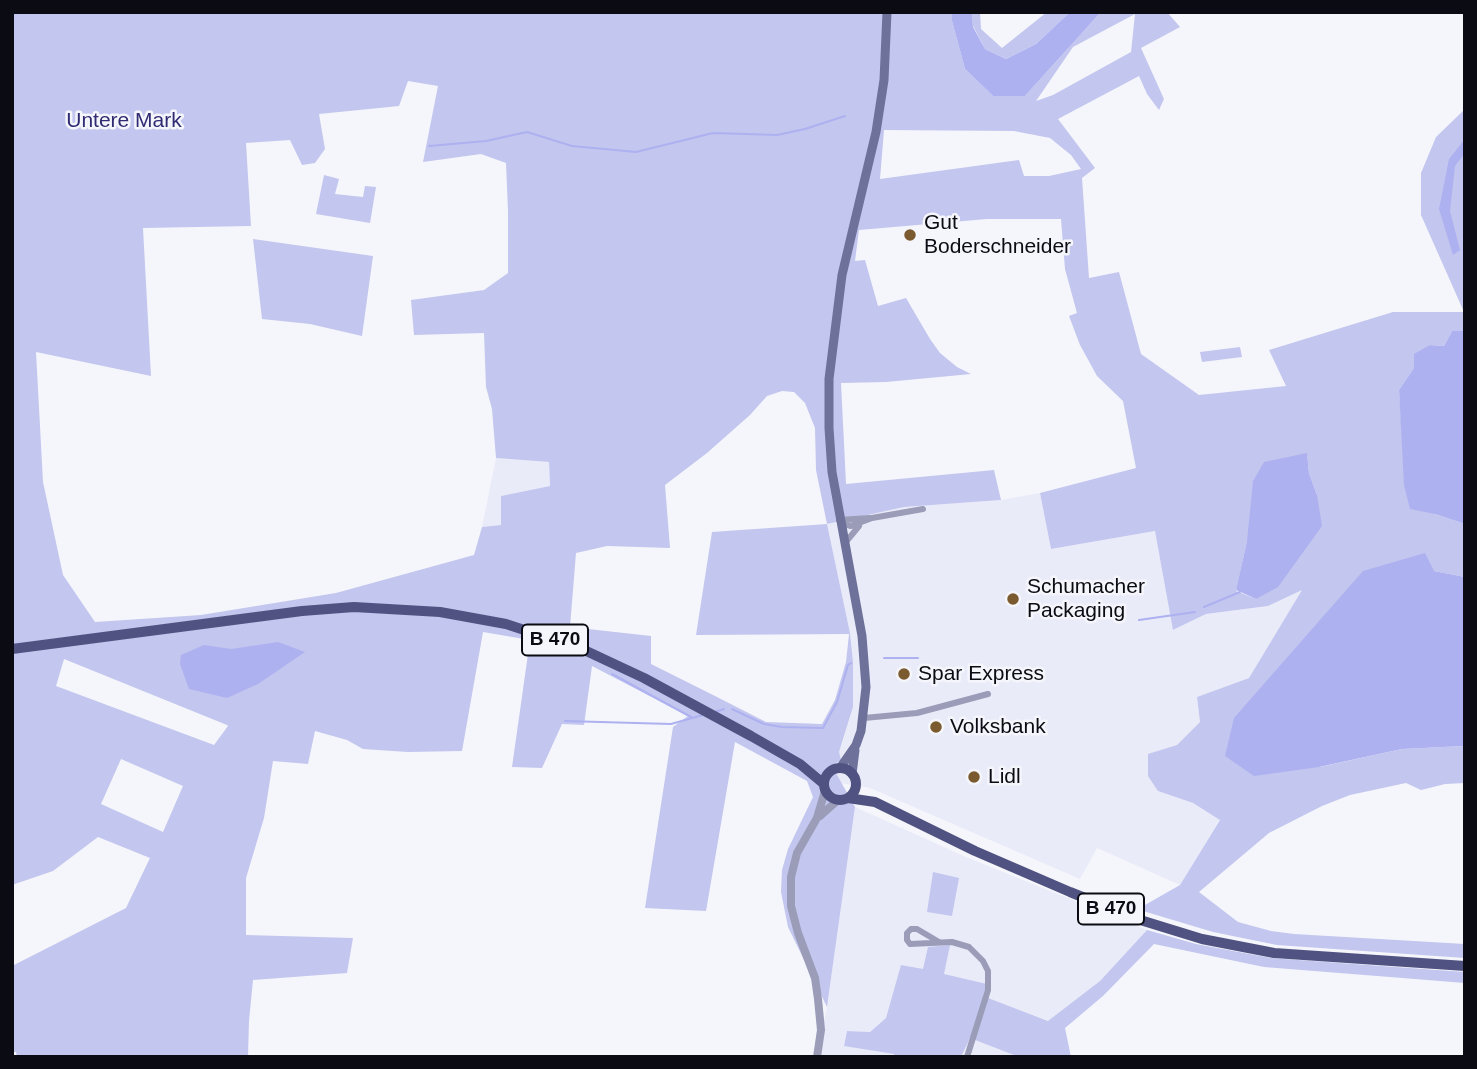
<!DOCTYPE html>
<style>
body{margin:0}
#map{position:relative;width:1477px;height:1069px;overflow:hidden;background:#f5f6fb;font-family:Arial,sans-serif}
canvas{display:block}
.frame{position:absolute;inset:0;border:14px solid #0a0b13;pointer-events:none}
</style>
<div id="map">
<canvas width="1477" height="1069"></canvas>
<div class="frame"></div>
</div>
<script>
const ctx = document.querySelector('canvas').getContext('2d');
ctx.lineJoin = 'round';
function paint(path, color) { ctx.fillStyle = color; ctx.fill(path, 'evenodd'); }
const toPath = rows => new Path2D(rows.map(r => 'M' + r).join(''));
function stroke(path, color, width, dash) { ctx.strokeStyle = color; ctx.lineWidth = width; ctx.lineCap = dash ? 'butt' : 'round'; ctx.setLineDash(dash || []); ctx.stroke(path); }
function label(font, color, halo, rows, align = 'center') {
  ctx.font = font + ' Arial,sans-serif'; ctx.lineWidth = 5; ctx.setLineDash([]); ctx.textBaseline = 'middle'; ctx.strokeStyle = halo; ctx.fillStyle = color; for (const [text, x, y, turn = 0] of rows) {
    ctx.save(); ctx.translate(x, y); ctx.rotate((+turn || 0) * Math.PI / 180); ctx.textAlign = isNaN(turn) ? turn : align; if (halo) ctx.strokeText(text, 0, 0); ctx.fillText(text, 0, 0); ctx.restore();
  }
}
paint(toPath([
 [496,458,549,462,550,486,501,496,501,525,482,527],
 [1040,493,1051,549,1155,531,1174,630,1206,614,1268,606,1303,589,1249,678,1197,697,1200,722,1177,745,1158,791,1193,803,1220,819,1180,885,1097,848,1080,879,870,788,840,783,832,765,842,744,853,707,853,662,850,633,827,524,904,507,1001,500],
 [855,807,966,857,1147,930,1100,981,1049,1021,983,996,987,984,902,965,886,1018,870,1032,847,1031,844,1045,894,1054,894,1057,816,1057,827,1007],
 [970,1037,1019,1057,961,1057]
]), '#eaebf9');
paint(toPath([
 [12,12,952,12,952,21,965,69,993,96,1025,96,1101,12,1167,12,1180,27,1141,48,1164,99,1159,110,1147,94,1139,76,1058,119,1095,168,1082,178,1089,278,1119,272,1141,354,1199,395,1286,386,1269,350,1393,312,1464,312,1421,215,1421,173,1436,137,1465,109,1465,331,1452,331,1444,346,1430,345,1399,390,1402,434,1435,514,1465,524,1465,577,1434,571,1320,767,1402,749,1465,746,1465,783,1445,784,1421,790,1406,783,1350,795,1322,806,1269,833,1199,892,1238,922,1271,931,1294,934,1465,944,1465,958,1277,945,1213,932,1143,911,1145,905,1180,885,1220,820,1193,803,1158,791,1148,776,1148,754,1177,745,1200,722,1197,697,1249,678,1302,590,1268,606,1206,614,1173,630,1155,531,1051,549,1040,493,1136,468,1123,401,1097,376,1080,345,1069,316,1077,313,1065,269,1061,219,987,219,859,230,855,261,865,260,878,306,906,298,930,339,940,353,957,367,971,374,886,382,841,383,846,484,994,470,1001,500,904,507,827,524,850,633,853,662,853,707,839,752,841,760,832,766,855,807,827,1007,788,927,781,892,782,870,788,849,813,797,807,781,735,742,706,911,645,908,673,727,688,716,592,666,584,725,562,724,542,768,512,767,530,640,483,632,462,751,408,752,363,749,347,740,315,731,308,764,273,761,264,818,246,878,246,935,353,938,347,973,253,980,249,1021,248,1057,17,1057,16,1052,12,1052,12,966,126,908,150,858,98,837,53,871,12,885],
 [1135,14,1131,52,1053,95,1036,101,1073,47],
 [408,81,438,86,423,162,481,154,506,163,508,211,508,273,484,290,411,300,414,335,484,333,486,387,492,409,496,458,549,462,550,486,501,496,501,525,482,527,474,555,336,593,201,615,95,622,63,575,43,482,36,352,151,376,143,228,251,226,246,143,290,140,302,165,315,163,325,149,319,114,399,106],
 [884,130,1014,131,1050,138,1071,155,1081,169,1049,176,1024,176,1019,160,880,179],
 [782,391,794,392,805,403,815,428,816,470,827,524,712,532,696,635,849,634,846,662,835,700,822,724,766,722,715,696,651,664,651,636,570,627,576,553,607,546,670,548,665,485,707,453,750,415,767,396],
 [1307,454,1309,473,1317,495,1256,599,1236,591,1247,541],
 [64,659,227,725,228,726,214,745,56,686],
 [121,759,183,786,163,832,101,804],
 [972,12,980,12,981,29,1002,48,1047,12,1070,12,1036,44,1006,59,985,49,973,26],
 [324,175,339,179,335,194,363,197,365,186,376,187,370,223,316,214],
 [253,239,373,256,362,336,310,324,262,319],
 [1240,347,1242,357,1202,362,1200,352],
 [933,872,959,878,952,916,927,912],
 [1147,930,1196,944,1271,958,1465,972,1465,983,1264,967,1154,944,1103,996,1065,1028,1071,1057,1019,1057,970,1038,961,1057,894,1057,894,1054,844,1046,847,1031,870,1032,886,1018,901,965,923,969,928,947,950,945,944,974,987,984,983,996,1048,1021,1100,981]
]), '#c3c6ee');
paint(toPath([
 [952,12,972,12,973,27,985,49,1006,59,1036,44,1070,12,1101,12,1025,96,993,96,965,69,952,21],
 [1465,139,1465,153,1455,166,1450,211,1460,250,1453,255,1439,209,1449,159],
 [1452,331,1465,331,1465,524,1435,514,1410,509,1404,485,1399,390,1414,368,1414,354,1430,345,1444,346],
 [1307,453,1309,473,1317,495,1322,526,1278,587,1256,599,1236,590,1247,541,1253,481,1264,462],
 [1425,553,1434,571,1465,577,1465,746,1402,749,1319,767,1254,776,1225,756,1234,718,1363,571],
 [278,642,305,652,258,684,227,698,189,689,180,664,181,655,204,645,231,649]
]), '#adb1f0');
stroke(toPath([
 [429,146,486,141,527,132,572,146,636,152,713,133,777,135,805,129,845,116],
 [1204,607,1240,592],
 [1139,620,1195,612],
 [884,658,918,658],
 [612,674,691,717],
 [732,709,764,724,782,727,823,728,837,702,848,665,851,663],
 [715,712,724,709],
 [565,721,671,724,703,715]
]), '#adb1f0', 2);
stroke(toPath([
 [839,520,870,518],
 [840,523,851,526,872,518,923,509],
 [845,543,859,526],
 [864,718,917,713,988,694],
 [939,942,917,929,911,929,907,933,907,940,910,944,952,942,969,947,983,961,988,971,988,990,967,1057]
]), '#9a9cb8', 6);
stroke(toPath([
 [820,816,838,800],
 [817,1057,821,1030,818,999,815,978,798,933,791,906,791,877,797,853,817,818,825,791]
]), '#9a9cb8', 8);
stroke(toPath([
 [840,768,856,745,861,731,866,687,862,636,832,472,829,428,829,379,842,275,876,132,884,80,887,12],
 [852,774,855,750]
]), '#6e7199', 9);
stroke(toPath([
 [12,649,302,611,354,607,440,612,506,624,582,649,644,678,751,736,800,764,824,784],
 '824 784a16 16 0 1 1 32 0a16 16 0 1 1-32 0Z',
 [848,798,875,802,975,851,1070,892,1137,919,1202,939,1274,953,1465,966]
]), '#505281', 10);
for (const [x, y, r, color] of [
 [910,235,7,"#7b5a30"],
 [1013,599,7,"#7b5a30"],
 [904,674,7,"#7b5a30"],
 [936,727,7,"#7b5a30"],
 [974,777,7,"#7b5a30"]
]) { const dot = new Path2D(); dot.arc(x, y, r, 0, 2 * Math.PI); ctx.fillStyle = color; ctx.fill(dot); stroke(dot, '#f5f6fb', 2.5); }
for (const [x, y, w] of [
 [555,640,66],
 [1111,909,66]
]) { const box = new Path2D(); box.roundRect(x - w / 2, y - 15.5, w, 31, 5); ctx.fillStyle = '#f5f6fb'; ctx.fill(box); stroke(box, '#0a0b13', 2); }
label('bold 19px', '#0a0b13', null, [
 ["B 470",555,640],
 ["B 470",1111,909]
]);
label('21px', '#302b73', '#f5f6fb', [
 ["Untere Mark",124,121]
]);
label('21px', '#0a0b13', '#f5f6fb', [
 ["Gut",924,223],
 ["Boderschneider",924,247],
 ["Schumacher",1027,587],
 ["Packaging",1027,611],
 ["Spar Express",918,674],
 ["Volksbank",950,727],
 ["Lidl",988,777]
], 'left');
</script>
